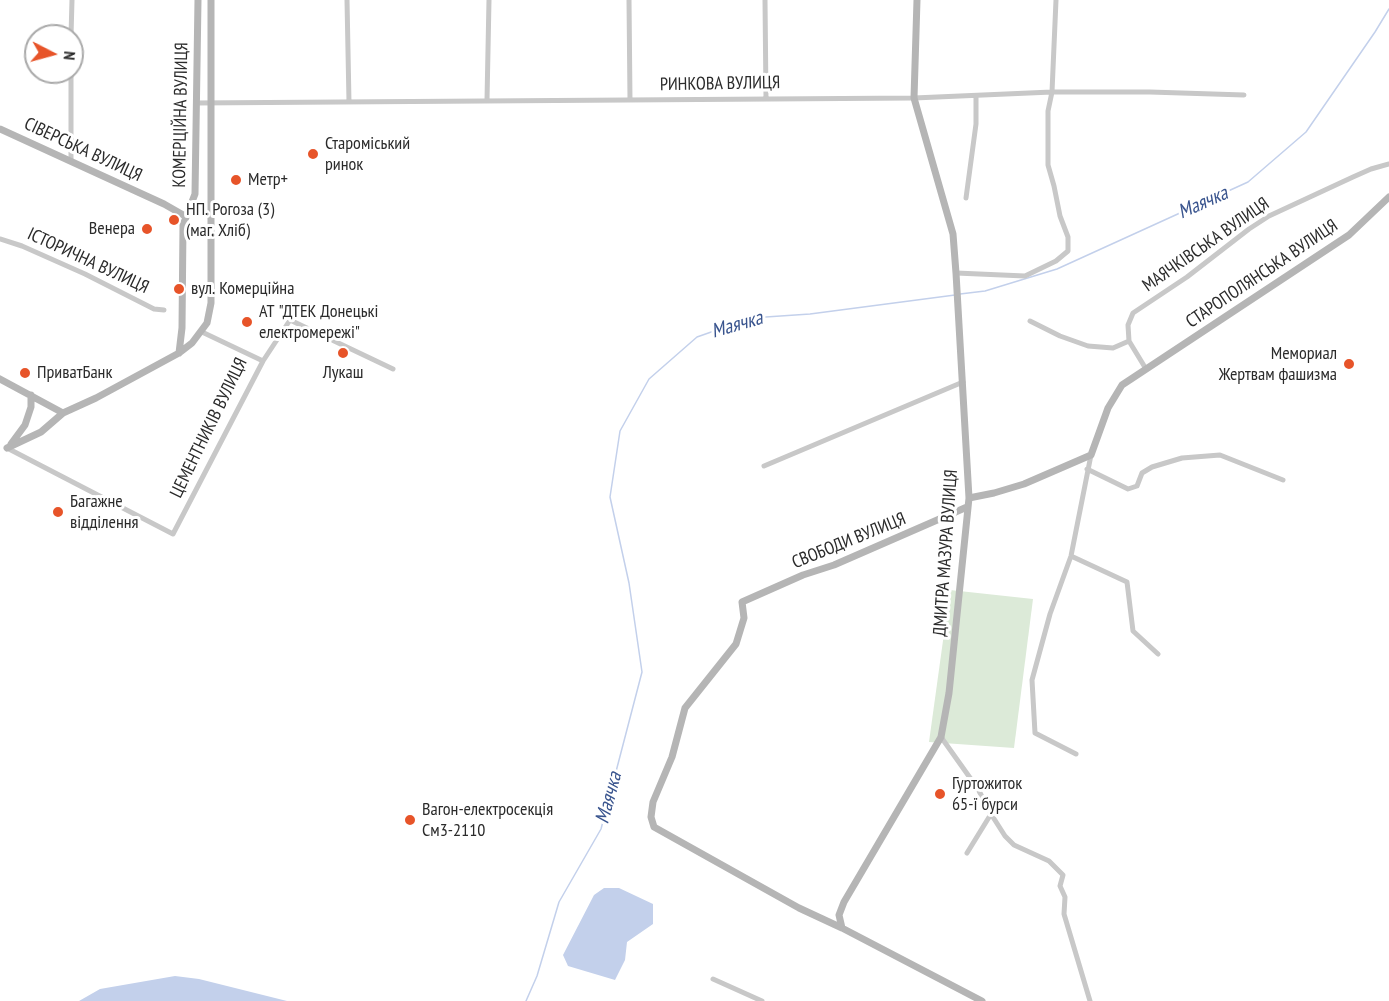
<!DOCTYPE html>
<meta charset="utf-8">
<style>
body{margin:0}
#map{position:relative;width:1389px;height:1001px;overflow:hidden;background:#fff;font-family:"PT Sans Narrow",sans-serif}
canvas{display:block}
.north{position:absolute;left:24px;top:24px;width:60px;height:60px;box-sizing:border-box;background:#fff;border:2px solid #aaa;border-radius:50%;rotate:96deg;font-size:16px;font-weight:700;line-height:24px;text-align:center;color:#2b2b2b}
.north::after{content:'';display:block;margin:auto;width:21px;height:27px;background:#e75429;clip-path:polygon(50% 0,100% 100%,50% 72%,0 100%)}
</style>
<div id="map">
<canvas width="1389" height="1001"></canvas>
<div class="north">N</div>
</div>
<script>
const ctx = document.querySelector('canvas').getContext('2d');
ctx.lineJoin = 'round';
function paint(path, color) { ctx.fillStyle = color; ctx.fill(path, 'evenodd'); }
const toPath = rows => new Path2D(rows.map(r => 'M' + r).join(''));
function stroke(path, color, width, dash) { ctx.strokeStyle = color; ctx.lineWidth = width; ctx.lineCap = dash ? 'butt' : 'round'; ctx.setLineDash(dash || []); ctx.stroke(path); }
function label(font, color, halo, rows, align = 'center') {
  ctx.font = font + ' "PT Sans Narrow",sans-serif'; ctx.lineWidth = 6; ctx.setLineDash([]); ctx.textBaseline = 'middle'; ctx.strokeStyle = halo; ctx.fillStyle = color; for (const [text, x, y, turn = 0] of rows) {
    ctx.save(); ctx.translate(x, y); ctx.rotate((+turn || 0) * Math.PI / 180); ctx.textAlign = isNaN(turn) ? turn : align; if (halo) ctx.strokeText(text, 0, 0); ctx.fillText(text, 0, 0); ctx.restore();
  }
}
paint(toPath([
 [950,590,1033,599,1014,748,929,742]
]), '#dcead8');
paint(toPath([
 [604,888,619,888,653,904,653,924,627,942,625,960,615,980,568,966,563,955,594,895],
 [175,976,199,979,287,1001,79,1001,100,989]
]), '#c3d0eb');
stroke(toPath([
 [960,294,985,291,1057,269,1248,182,1306,132,1375,32,1389,9],
 [526,1001,537,976,559,902,601,829,642,672,629,583,610,497,620,431,649,379,697,337,751,318,810,314,955,295]
]), '#c3d0eb', 1.5);
stroke(toPath([
 [347,0,349,102],
 [629,0,630,100],
 [765,0,766,98],
 [71,36,72,0],
 [487,100,489,0],
 [196,103,914,98,1052,92,1150,92,1244,95],
 [71,161,71,72],
 [966,198,976,124,976,96],
 [0,239,22,246,85,274,154,309,164,310],
 [956,273,1025,276,1056,261,1068,251,1068,237,1060,216,1054,186,1048,165,1048,111,1052,92,1056,0],
 [1030,321,1060,336,1088,346,1113,348,1129,341,1146,369],
 [202,332,263,361],
 [1129,341,1128,325,1133,313,1187,277,1249,229,1269,216,1353,177,1371,169,1389,164],
 [7,448,173,534,263,361,290,320,393,369],
 [764,466,963,382],
 [1087,469,1128,489,1137,486,1142,473,1152,467,1182,458,1220,455,1283,480],
 [1071,556,1127,582,1133,631,1158,654],
 [941,737,978,789,991,814,967,853],
 [1076,754,1035,733,1032,680,1050,614,1071,556,1091,455],
 [991,814,1005,836,1014,845,1049,861,1063,875,1060,886,1065,897,1064,914,1090,1001],
 [713,979,762,1001]
]), '#c8c8c8', 5);
stroke(toPath([
 [0,129,164,204,185,216],
 [179,353,182,328,183,225,195,194,198,0],
 [0,379,63,413],
 [11,444,25,425,31,407,31,395],
 [7,448,41,432,63,413,96,398,179,353,192,343,207,323,211,303,211,0],
 [969,498,994,493,1024,484,1091,455,1108,408,1122,385,1349,235,1389,197],
 [967,507,834,565,803,575,742,602,744,618,736,644,685,708,672,757,653,802,651,817,654,827,799,908,842,928,982,1001],
 [842,928,839,915,844,902,941,737,949,693,969,498,956,273,953,234,914,98,917,0]
]), '#b5b5b5', 7);
for (const [x, y, r, color] of [
 [313,154,6,"#e75429"],
 [236,180,6,"#e75429"],
 [174,220,6,"#e75429"],
 [147,229,6,"#e75429"],
 [179,289,6,"#e75429"],
 [247,322,6,"#e75429"],
 [343,353,6,"#e75429"],
 [1349,364,6,"#e75429"],
 [25,373,6,"#e75429"],
 [58,512,6,"#e75429"],
 [940,794,6,"#e75429"],
 [410,820,6,"#e75429"]
]) { const dot = new Path2D(); dot.arc(x, y, r, 0, 2 * Math.PI); ctx.fillStyle = color; ctx.fill(dot); stroke(dot, '#fff', 2); }
label('18px', '#2b2b2b', '#fff', [
 ["РИНКОВА ВУЛИЦЯ",720,84,-1],
 ["КОМЕРЦІЙНА ВУЛИЦЯ",181,115,-89],
 ["СІВЕРСЬКА ВУЛИЦЯ",83,150,25],
 ["МАЯЧКІВСЬКА ВУЛИЦЯ",1206,245,-35],
 ["ІСТОРИЧНА ВУЛИЦЯ",88,261,25],
 ["СТАРОПОЛЯНСЬКА ВУЛИЦЯ",1262,274,-34],
 ["ЦЕМЕНТНИКІВ ВУЛИЦЯ",209,428,-64],
 ["СВОБОДИ ВУЛИЦЯ",849,541,-22],
 ["ДМИТРА МАЗУРА ВУЛИЦЯ",946,553,-86]
]);
label('18px', '#2b2b2b', '#fff', [
 ["Староміський",325,144],
 ["ринок",325,165],
 ["Метр+",248,180],
 ["НП. Рогоза (3)",186,210],
 ["(маг. Хліб)",186,231],
 ["Венера",135,229,"right"],
 ["вул. Комерційна",191,289],
 ["АТ \"ДТЕК Донецькі",259,312],
 ["електромережі\"",259,333],
 ["Мемориал",1337,354,"right"],
 ["Жертвам фашизма",1337,375,"right"],
 ["ПриватБанк",37,373],
 ["Лукаш",343,373,"center"],
 ["Багажне",70,502],
 ["відділення",70,523],
 ["Гуртожиток",952,784],
 ["65-ї бурси",952,805],
 ["Вагон-електросекція",422,810],
 ["См3-2110",422,831]
], 'left');
label('italic 20px', '#39548e', '#fff', [
 ["Маячка",1203,203,-24],
 ["Маячка",737,325,-16],
 ["Маячка",609,798,-75]
]);
</script>
